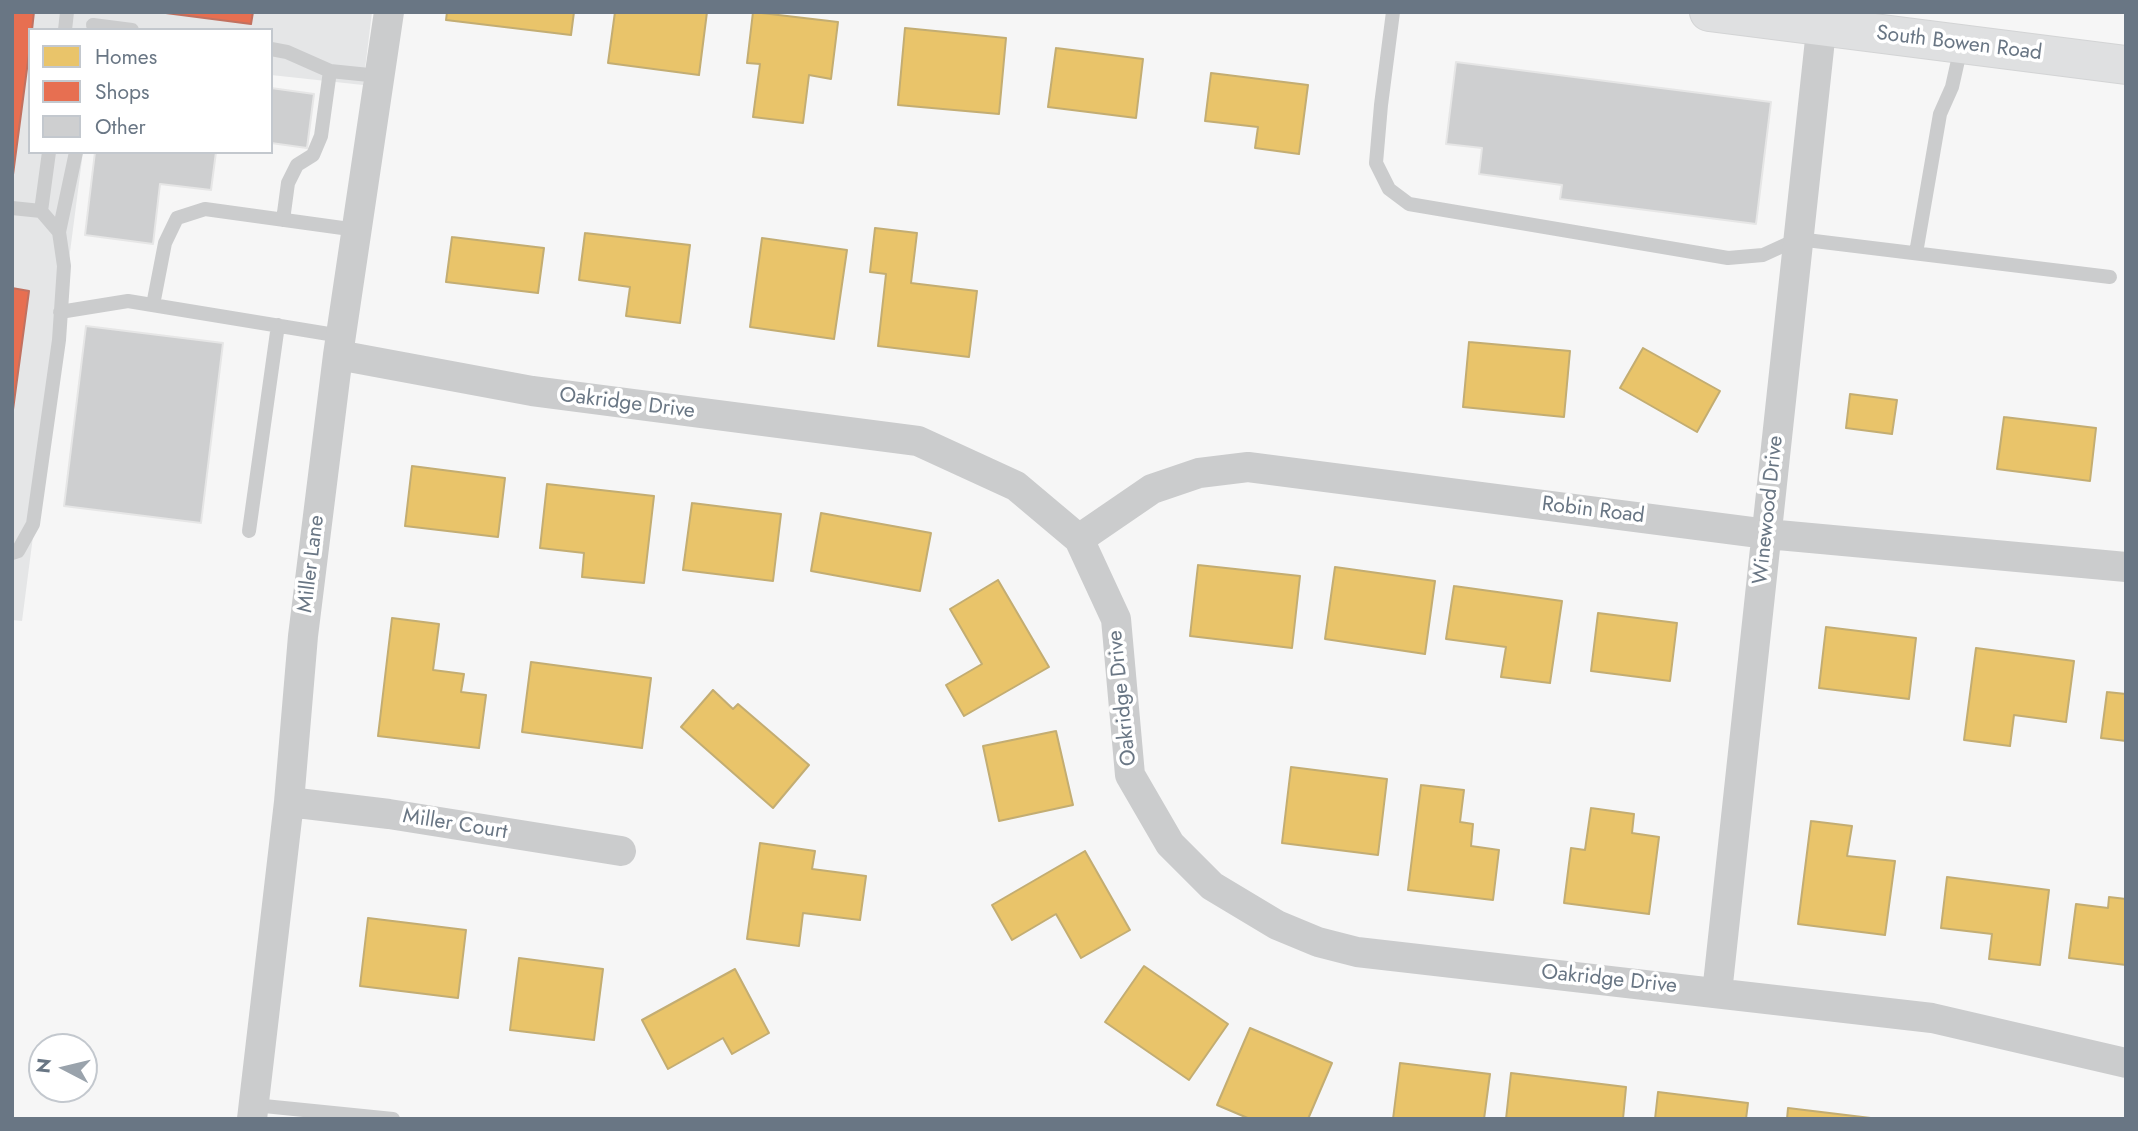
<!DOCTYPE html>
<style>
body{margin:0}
#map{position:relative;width:2138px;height:1131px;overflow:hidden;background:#f6f6f6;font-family:Jost,sans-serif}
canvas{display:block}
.frame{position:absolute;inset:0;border:14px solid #697684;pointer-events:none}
.legend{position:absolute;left:28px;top:28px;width:245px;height:126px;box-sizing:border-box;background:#fff;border:2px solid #c3c8ce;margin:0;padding:9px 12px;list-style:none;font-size:21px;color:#697684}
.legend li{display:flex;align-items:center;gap:14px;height:35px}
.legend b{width:35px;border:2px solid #c3c8ce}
.north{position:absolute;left:28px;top:1033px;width:70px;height:70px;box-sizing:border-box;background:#fff;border:2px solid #c3c8ce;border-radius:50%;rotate:277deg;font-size:19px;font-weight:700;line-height:28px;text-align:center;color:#697684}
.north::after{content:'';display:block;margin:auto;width:24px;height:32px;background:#9aa3ac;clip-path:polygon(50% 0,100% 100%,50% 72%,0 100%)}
</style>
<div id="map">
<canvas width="2138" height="1131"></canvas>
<div class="frame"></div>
<ul class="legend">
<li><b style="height:19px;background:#e9c46a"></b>Homes</li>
<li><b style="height:19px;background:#e76f51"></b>Shops</li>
<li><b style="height:19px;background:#cecfd0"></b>Other</li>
</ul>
<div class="north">N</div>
</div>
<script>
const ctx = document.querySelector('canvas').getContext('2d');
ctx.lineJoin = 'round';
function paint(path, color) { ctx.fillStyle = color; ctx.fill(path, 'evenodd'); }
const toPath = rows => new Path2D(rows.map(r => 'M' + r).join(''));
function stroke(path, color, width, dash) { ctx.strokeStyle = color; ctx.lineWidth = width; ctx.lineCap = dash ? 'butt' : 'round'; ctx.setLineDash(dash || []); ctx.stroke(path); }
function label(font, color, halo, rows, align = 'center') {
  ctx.font = font + ' Jost,sans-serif'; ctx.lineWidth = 7; ctx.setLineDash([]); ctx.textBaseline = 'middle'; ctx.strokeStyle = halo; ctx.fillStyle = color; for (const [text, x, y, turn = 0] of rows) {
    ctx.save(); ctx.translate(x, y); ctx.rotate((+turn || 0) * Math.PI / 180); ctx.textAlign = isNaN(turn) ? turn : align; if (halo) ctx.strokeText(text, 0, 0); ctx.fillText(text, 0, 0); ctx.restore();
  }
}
paint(toPath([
 [12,12,372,12,363,85,271,75,271,30,30,30,30,152,83,152,22,621,12,620]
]), '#e5e6e7');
const homes = toPath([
 [447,12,574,12,571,35,446,20,447,12],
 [615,12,707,12,699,75,608,63,615,12],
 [753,12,838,22,831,79,809,75,803,123,753,117,760,64,747,63,753,12],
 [905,28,1006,38,999,114,898,105,905,28],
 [1056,48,1143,59,1136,118,1048,107,1056,48],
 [1211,73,1308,85,1299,154,1255,148,1258,127,1205,121,1211,73],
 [875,228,917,233,911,283,977,291,969,357,878,346,886,274,870,272,875,228],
 [585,233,690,245,680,323,626,316,630,287,579,280,585,233],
 [452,237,544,248,538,293,446,282,452,237],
 [762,238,847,250,834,339,750,327,762,238],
 [1469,342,1570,351,1564,417,1463,407,1469,342],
 [1643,348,1720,391,1697,432,1620,388,1643,348],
 [1850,394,1897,400,1892,434,1846,428,1850,394],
 [2004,417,2096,428,2090,481,1997,469,2004,417],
 [412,466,505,478,498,537,405,526,412,466],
 [547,484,654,496,644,583,582,577,584,553,540,548,547,484],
 [692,503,781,514,773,581,683,570,692,503],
 [821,513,931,533,920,591,811,571,821,513],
 [1198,565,1300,576,1292,648,1190,636,1198,565],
 [1335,567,1435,581,1425,654,1325,639,1335,567],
 [998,580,1049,667,964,716,946,685,982,664,950,609,998,580],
 [1454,586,1562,601,1550,683,1501,677,1506,647,1446,639,1454,586],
 [1598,613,1677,623,1670,681,1591,671,1598,613],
 [392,618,439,624,433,670,464,674,461,692,486,695,479,748,378,736,392,618],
 [1826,627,1916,638,1909,699,1819,688,1826,627],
 [1976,648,2074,661,2066,722,2014,715,2010,746,1964,740,1976,648],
 [531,662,651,678,642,748,522,732,531,662],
 [713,690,733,709,738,704,809,765,773,808,681,727,713,690],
 [2107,692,2126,694,2126,741,2101,738,2107,692],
 [1056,731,1073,805,999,821,983,746,1056,731],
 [1291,767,1387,779,1378,855,1282,843,1291,767],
 [1421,785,1464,790,1460,822,1473,824,1471,846,1499,850,1493,900,1408,890,1421,785],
 [1591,808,1634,814,1632,833,1659,837,1649,914,1564,903,1571,848,1585,850,1591,808],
 [1811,821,1852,826,1847,856,1895,861,1885,935,1798,924,1811,821],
 [760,843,815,851,812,869,866,876,860,920,803,913,799,946,747,939,760,843],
 [1085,851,1130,930,1081,958,1056,914,1012,940,992,905,1085,851],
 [1947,877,2049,890,2040,965,1989,959,1992,934,1941,928,1947,877],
 [2109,897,2126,899,2126,965,2069,958,2076,904,2108,908,2109,897],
 [368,918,466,930,458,998,360,986,368,918],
 [519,958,603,969,594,1040,510,1030,519,958],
 [1144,966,1228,1024,1189,1080,1105,1022,1144,966],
 [735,969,769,1033,732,1054,723,1038,668,1069,642,1020,735,969],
 [1250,1028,1332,1063,1308,1119,1250,1119,1217,1105,1250,1028],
 [1400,1063,1490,1074,1484,1119,1393,1119,1400,1063],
 [1511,1073,1626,1087,1623,1119,1506,1119,1511,1073],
 [1658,1092,1748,1103,1746,1119,1655,1119,1658,1092],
 [1788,1108,1879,1119,1787,1119,1788,1108]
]);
paint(homes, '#e9c46a');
stroke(homes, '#c3ad72', 2);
const shops = toPath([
 [12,12,34,12,32,30,30,30,30,46,12,182,12,12],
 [158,12,253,12,251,24,158,12],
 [12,288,29,291,12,417,12,288]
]);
paint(shops, '#e76f51');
stroke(shops, '#c17160', 2);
const building = toPath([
 [1456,62,1771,102,1756,224,1560,199,1562,185,1479,174,1482,148,1446,144,1456,62],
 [271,88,314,94,307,148,271,143,271,88],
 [95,152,216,152,211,190,160,184,153,244,85,235,95,152],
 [86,326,223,343,201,523,64,506,86,326]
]);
paint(building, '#cecfd0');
stroke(building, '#e6e6e6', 2);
const secondary = toPath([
 [1709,12,2126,65]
]);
stroke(secondary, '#d3d4d5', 40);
stroke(toPath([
 [1393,12,1381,105,1376,163,1389,189,1409,204,1728,258,1763,255,1798,239,2110,277],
 [93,25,132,30],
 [65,30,67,12],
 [271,49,287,52,330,71],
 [12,208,41,211,49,152],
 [283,220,288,183,297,165,313,155,321,136,330,71,379,76],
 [59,232,76,152],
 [1916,253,1940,114,1952,87,1961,47],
 [153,305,165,243,177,218,205,209,357,230],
 [60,312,128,301,341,336],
 [249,531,278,325],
 [12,553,18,551,33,524,59,340,64,266,59,232,41,211],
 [254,1105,393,1119]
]), '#cbcccd', 14);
stroke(toPath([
 [338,355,532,391,918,441,1016,486,1079,539,1116,619,1130,775,1170,844,1212,886,1277,925,1318,942,1357,952,1932,1018,2126,1063],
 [1079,539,1152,489,1199,473,1248,467,1767,534,2126,567],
 [289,802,389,814,621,851],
 [1717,993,1823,12],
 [252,1119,289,802,303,636,338,355,389,12]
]), '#cbcccd', 30);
stroke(secondary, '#dfe0e1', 38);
label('21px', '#697684', '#fff', [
 ["South Bowen Road",1959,44,7],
 ["Oakridge Drive",627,404,7],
 ["Winewood Drive",1769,510,-84],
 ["Robin Road",1593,511,7],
 ["Miller Lane",312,564,-83],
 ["Oakridge Drive",1123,698,-96],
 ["Miller Court",455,825,9],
 ["Oakridge Drive",1609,980,6]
]);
</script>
